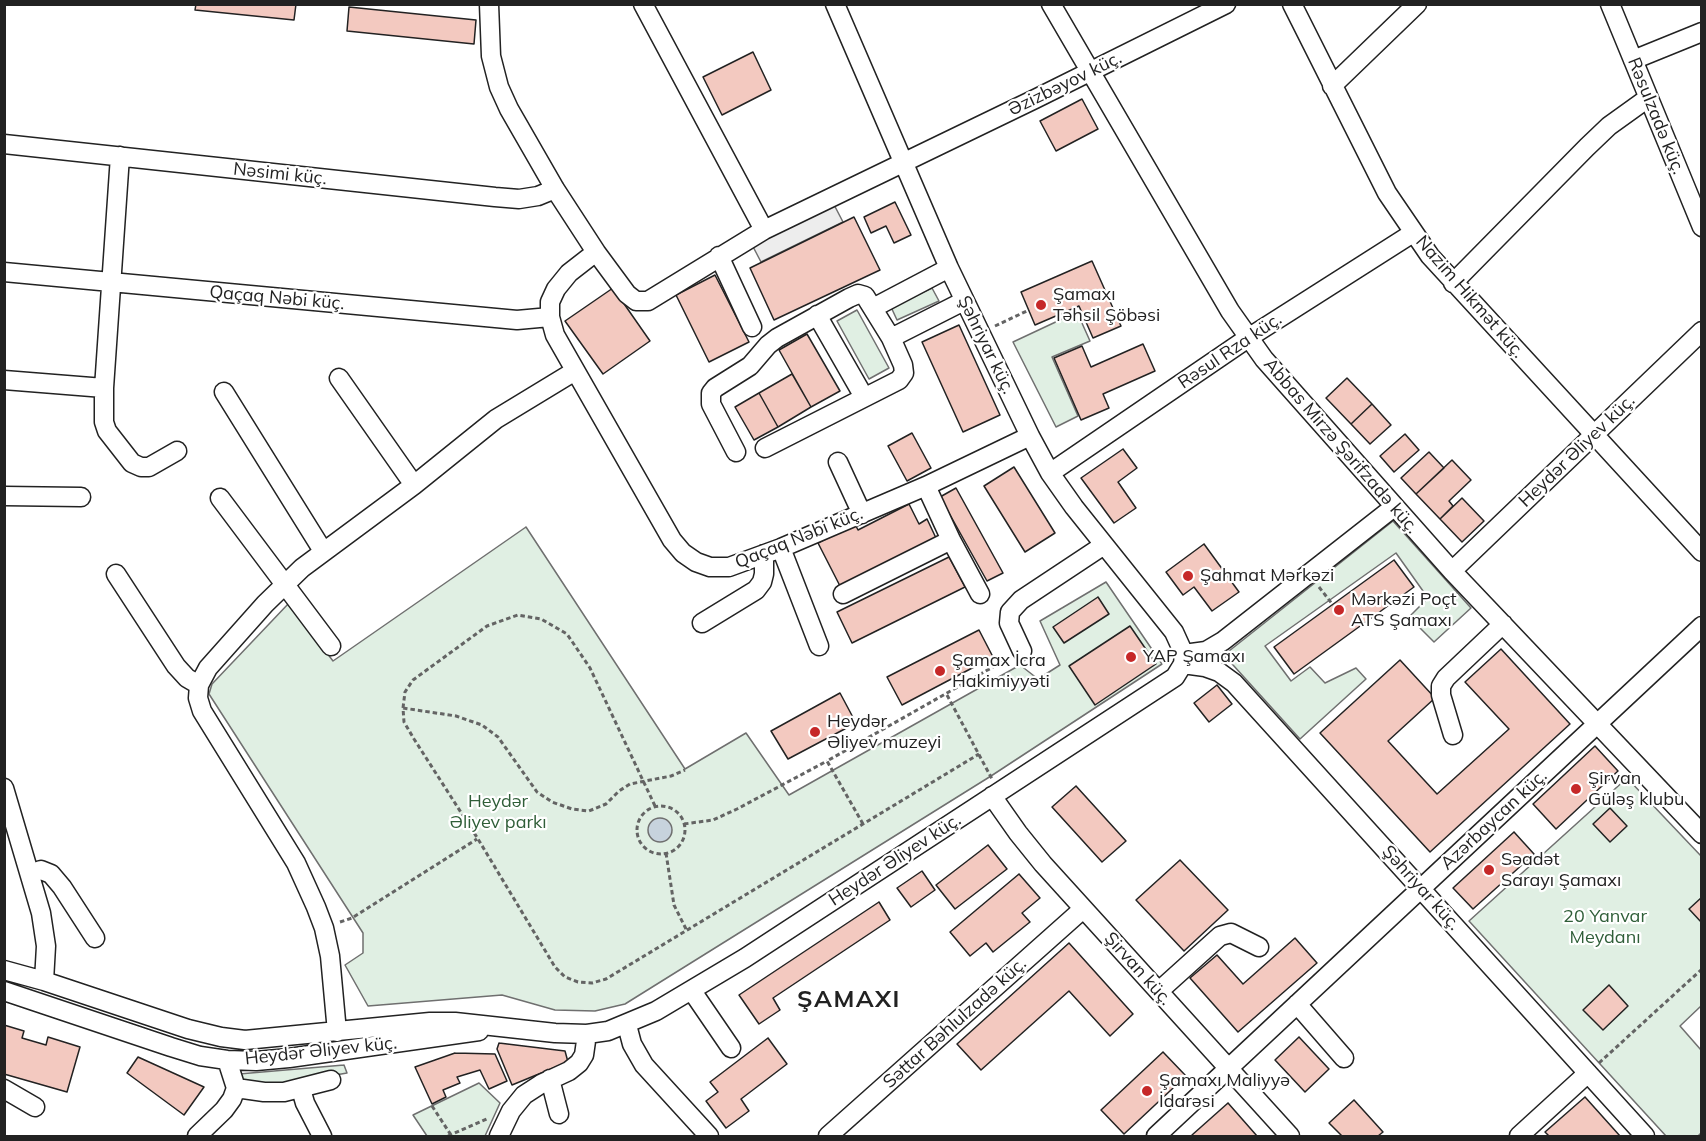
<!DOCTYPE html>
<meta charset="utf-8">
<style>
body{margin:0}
#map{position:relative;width:1706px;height:1141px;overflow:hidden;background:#fff;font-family:Mulish,sans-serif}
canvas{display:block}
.frame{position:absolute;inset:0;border:6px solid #222;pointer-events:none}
</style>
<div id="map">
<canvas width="1706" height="1141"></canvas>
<div class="frame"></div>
</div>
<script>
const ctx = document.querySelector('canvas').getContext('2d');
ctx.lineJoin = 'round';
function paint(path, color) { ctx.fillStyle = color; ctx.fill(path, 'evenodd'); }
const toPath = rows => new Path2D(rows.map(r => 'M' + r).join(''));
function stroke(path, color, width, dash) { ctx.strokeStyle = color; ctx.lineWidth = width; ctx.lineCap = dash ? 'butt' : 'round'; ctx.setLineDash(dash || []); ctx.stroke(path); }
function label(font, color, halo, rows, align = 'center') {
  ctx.font = font + ' Mulish,sans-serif'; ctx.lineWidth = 4.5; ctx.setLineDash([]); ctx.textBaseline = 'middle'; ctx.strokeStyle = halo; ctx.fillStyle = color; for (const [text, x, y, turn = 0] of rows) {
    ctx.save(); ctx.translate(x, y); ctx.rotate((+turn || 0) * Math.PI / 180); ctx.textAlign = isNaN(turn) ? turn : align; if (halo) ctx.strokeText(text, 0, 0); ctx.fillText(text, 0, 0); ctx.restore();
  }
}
const green = toPath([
 [932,288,939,301,897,320,891,307,932,288],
 [857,310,889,368,869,379,837,321,857,310],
 [1077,312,1090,341,1052,357,1078,416,1056,427,1013,342,1077,312],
 [1393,521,1471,608,1434,642,1409,617,1428,598,1396,553,1265,646,1291,681,1310,667,1325,683,1356,668,1366,679,1300,739,1224,655,1393,521],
 [526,527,685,769,746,733,789,795,1020,665,1038,679,1060,665,1040,621,1106,582,1162,664,991,776,625,1004,595,1011,555,1010,502,995,368,1006,345,965,363,953,363,933,209,694,212,684,289,603,333,661,526,527],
 [1627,778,1701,856,1701,1006,1680,1026,1701,1050,1701,1133,1698,1136,1666,1136,1469,921,1627,778],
 [344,1065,347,1073,278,1085,241,1084,239,1074,344,1065],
 [479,1083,500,1103,485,1136,427,1136,413,1115,479,1083]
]);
paint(green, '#e0efe3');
stroke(green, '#6f6f6f', 1.5);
const parking = toPath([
 [830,197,843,222,761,262,749,239,830,197]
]);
paint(parking, '#ededed');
stroke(parking, '#6f6f6f', 1.5);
const water = toPath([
 '648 830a12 12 0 1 1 24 0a12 12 0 1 1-24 0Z'
]);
paint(water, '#c7d3dd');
stroke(water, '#6f6f6f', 1.5);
const building = toPath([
 [196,4,296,4,294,20,195,10,196,4],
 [349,7,476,20,474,44,347,31,349,7],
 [753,52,771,90,722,115,703,77,753,52],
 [1082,99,1098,129,1056,151,1040,121,1082,99],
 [895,202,911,235,894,243,886,226,871,233,864,217,895,202],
 [854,217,880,270,774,320,750,268,854,217],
 [1092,261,1121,326,1093,338,1079,306,1035,325,1021,292,1092,261],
 [715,275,749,342,709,362,676,295,715,275],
 [613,288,650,341,603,374,565,321,613,288],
 [959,325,1000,415,963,432,922,342,959,325],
 [807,334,840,391,811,407,779,350,807,334],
 [1143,344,1155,371,1103,394,1109,408,1081,420,1054,358,1082,346,1091,367,1143,344],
 [792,374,811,407,778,427,759,393,792,374],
 [1347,378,1372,404,1351,424,1326,398,1347,378],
 [759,393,778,427,754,440,735,407,759,393],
 [1372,404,1391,425,1370,444,1351,424,1372,404],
 [912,433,931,468,907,481,888,446,912,433],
 [1405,434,1419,450,1394,472,1380,456,1405,434],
 [1123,449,1137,468,1118,482,1136,508,1114,523,1081,478,1123,449],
 [1429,452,1444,468,1416,494,1401,478,1429,452],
 [1452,460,1471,480,1449,501,1453,506,1440,519,1416,494,1452,460],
 [1014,467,1055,533,1025,552,984,486,1014,467],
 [956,488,1003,573,987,581,940,497,956,488],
 [1462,498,1484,521,1462,542,1440,519,1462,498],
 [909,504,919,524,927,519,936,538,840,586,818,543,855,524,858,530,909,504],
 [1204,544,1239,592,1212,611,1194,587,1183,595,1166,572,1204,544],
 [949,557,965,587,852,643,837,612,949,557],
 [1394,560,1414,587,1294,674,1274,647,1394,560],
 [1098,597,1109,614,1064,643,1053,627,1098,597],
 [1130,626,1156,664,1095,705,1069,666,1130,626],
 [979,630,993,657,902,705,887,677,979,630],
 [1501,649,1570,724,1430,852,1320,733,1400,660,1435,698,1388,741,1437,794,1509,729,1465,682,1501,649],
 [1217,685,1232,704,1209,722,1194,703,1217,685],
 [840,693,856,723,788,759,771,731,840,693],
 [1595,746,1618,771,1556,829,1533,804,1595,746],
 [1076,786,1126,841,1102,862,1052,807,1076,786],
 [1610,808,1627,826,1610,842,1593,824,1610,808],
 [1514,832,1534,854,1473,909,1453,888,1514,832],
 [988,845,1007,869,955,909,936,885,988,845],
 [1180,860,1228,910,1184,951,1136,900,1180,860],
 [922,871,935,890,911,907,897,888,922,871],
 [1019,874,1040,898,1022,913,1030,922,993,952,986,943,970,956,950,932,1019,874],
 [1702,897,1702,923,1689,909,1702,897],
 [879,902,890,920,773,998,780,1010,759,1024,739,995,879,902],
 [1295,938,1317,963,1238,1032,1190,978,1217,955,1243,984,1295,938],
 [1069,943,1133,1014,1110,1036,1069,991,981,1070,957,1044,1069,943],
 [1609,985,1628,1006,1603,1030,1583,1010,1609,985],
 [4,1025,24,1031,22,1038,46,1045,48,1037,80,1047,67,1092,4,1074,4,1025],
 [1299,1037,1329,1069,1305,1092,1275,1060,1299,1037],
 [768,1038,787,1064,741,1099,749,1111,726,1128,706,1101,718,1092,710,1082,768,1038],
 [499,1043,565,1051,568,1062,512,1085,497,1049,499,1043],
 [1163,1052,1186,1076,1124,1134,1101,1110,1163,1052],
 [455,1053,495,1054,507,1081,489,1089,480,1070,457,1077,460,1083,443,1090,446,1097,432,1104,415,1067,455,1053],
 [138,1057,204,1087,184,1115,127,1073,138,1057],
 [1585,1097,1620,1136,1549,1136,1545,1132,1585,1097],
 [1354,1100,1383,1132,1378,1136,1342,1136,1329,1123,1354,1100],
 [1228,1103,1257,1136,1194,1136,1192,1135,1228,1103]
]);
paint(building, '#f3c9c0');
stroke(building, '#222', 1.5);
const minor = toPath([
 [489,4,491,56,499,87,509,109,555,189,596,252,569,273,556,289,550,302,550,317,555,335,672,540,683,553,696,562,710,567,729,567,781,548,926,486,1030,436],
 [643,4,764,230],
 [1051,4,1230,311,1264,359,1452,571,1702,834],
 [1292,4,1387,193,1430,256,1702,552],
 [1610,4,1702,227],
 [1633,60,1702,32],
 [1332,86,1417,4],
 [4,144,495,197,519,199,538,196,555,189],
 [120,156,104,388,104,422,107,431,132,463,141,467,149,467,177,451],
 [596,252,627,294,636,301,648,301,764,230,1035,99,1226,4],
 [719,256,752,327],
 [4,272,517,320,550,317],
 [1453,283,1587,147,1609,126,1648,98],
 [873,308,949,268],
 [817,315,864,397],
 [891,338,964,301],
 [339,378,414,485],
 [4,380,104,388],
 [224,392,323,551],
 [736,452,711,404,711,393,715,388,750,366,768,345,777,338,849,298,858,294,865,296,891,338,903,365,904,373,899,380,765,448],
 [838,462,862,514],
 [1050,473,1248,338,1413,233],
 [926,486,951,540,980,594],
 [4,496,81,497],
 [220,498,331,646],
 [781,548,819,646],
 [1452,571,1702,331],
 [116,574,176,666,187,678,199,685],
 [843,594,951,540],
 [702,623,756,590,762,582,764,574,764,554],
 [1022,651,1009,623,1010,612,1021,600,1104,545],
 [1184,654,1206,651,1223,641,1394,507],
 [1183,664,1205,667,1219,672,1234,683,1645,1136],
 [1453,735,1441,695,1441,686,1446,678,1503,624],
 [4,788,41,913,46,946,44,981],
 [992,796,1018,833,1043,864,1290,1136],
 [30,874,41,870,51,874,62,887,95,938],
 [4,970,44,981,188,1029,221,1037,245,1040,430,1022,455,1022,555,1033,587,1034,608,1031,656,1011,745,958,1175,677,1183,664,1184,654,1174,632,1074,507,1050,473,1030,436,949,268,835,4],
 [4,991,171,1047,200,1056,227,1060,256,1061,289,1058,479,1031],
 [692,991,731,1048],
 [1159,991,1220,936,1231,933,1259,947],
 [1297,1004,1344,1058],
 [627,1025,632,1044,644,1065,709,1136],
 [337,1032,330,956,324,928,316,907,296,863,202,711,198,698,199,685,208,668,265,604,302,568,414,485,496,419,575,371],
 [550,1079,559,1114],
 [236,1088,264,1092,284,1092,331,1080],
 [4,1089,35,1107],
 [301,1089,305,1103,322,1136],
 [197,1136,224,1110,232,1099,236,1088,227,1060],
 [499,1136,511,1111,524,1095,541,1084,569,1071,579,1063,584,1055,587,1034],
 [828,1136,1083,909],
 [1156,1136,1702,626],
 [1519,1136,1588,1073]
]);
stroke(minor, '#222', 21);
stroke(toPath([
 [995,326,1029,310],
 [1319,587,1333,605],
 [947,695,992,779],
 [403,708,456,716,482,725,498,737,537,792,552,802,572,809,589,811,606,804,619,791,630,784,671,776,685,770],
 [655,806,590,668,567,634,541,619,518,615,487,626,413,680,405,692,403,708,404,722,414,739,478,839,555,967,565,977,578,982,592,983,606,979,979,754],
 '637 830a24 24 0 1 1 48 0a24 24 0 1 1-48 0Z',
 [684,824,713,820,737,809,827,761],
 [863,824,827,761,1007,659],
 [666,853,674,905,686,929],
 [340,922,352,918,477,839],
 [1599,1063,1702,969],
 [432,1106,451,1135],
 [448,1136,489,1118]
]), '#646464', 3, [4.5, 3]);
stroke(minor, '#fff', 18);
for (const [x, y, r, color] of [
 [1041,305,6,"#c62828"],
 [1188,576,6,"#c62828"],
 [1339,610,6,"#c62828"],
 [1131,657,6,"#c62828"],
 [940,671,6,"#c62828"],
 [815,732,6,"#c62828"],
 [1576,789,6,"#c62828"],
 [1489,870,6,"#c62828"],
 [1147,1091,6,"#c62828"]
]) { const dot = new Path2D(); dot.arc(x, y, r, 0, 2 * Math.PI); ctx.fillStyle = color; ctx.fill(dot); stroke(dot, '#fff', 2); }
label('18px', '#222', '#fff', [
 ["Əzizbəyov küç.",1065,84,-26],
 ["Rəsulzadə küç.",1656,116,68],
 ["Nəsimi küç.",280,174,6],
 ["Nazim Hikmət küç.",1470,297,49],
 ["Qaçaq Nəbi küç.",277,298,5],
 ["Şəhriyar küç.",986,345,64],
 ["Rəsul Rza küç.",1230,351,-34],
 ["Abbas Mirzə Şərifzadə küç.",1341,446,49],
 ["Heydər Əliyev küç.",1577,451,-44],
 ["Qaçaq Nəbi küç.",799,538,-22],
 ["Azərbaycan küç.",1494,820,-43],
 ["Heydər Əliyev küç.",895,860,-33],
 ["Şəhriyar küç.",1421,888,48],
 ["Şirvan küç.",1138,969,48],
 ["Səttar Bəhlulzadə küç.",955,1023,-42],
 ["Heydər Əliyev küç.",321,1051,-6]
]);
label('18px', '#222', '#fff', [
 ["Şamaxı",1053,295],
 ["Təhsil Şöbəsi",1053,316],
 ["Şahmat Mərkəzi",1200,576],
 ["Mərkəzi Poçt",1351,600],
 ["ATS Şamaxı",1351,621],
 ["YAP Şamaxı",1143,657],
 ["Şamax İcra",952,661],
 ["Hakimiyyəti",952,682],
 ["Heydər",827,722],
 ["Əliyev muzeyi",827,743],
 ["Şirvan",1588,779],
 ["Güləş klubu",1588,800],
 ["Səadət",1501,860],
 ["Sarayı Şamaxı",1501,881],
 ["Şamaxı Maliyyə",1159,1081],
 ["İdarəsi",1159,1102]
], 'left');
label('18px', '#2f5e38', '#fff', [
 ["Heydər",498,802],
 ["Əliyev parkı",498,823],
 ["20 Yanvar",1605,917],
 ["Meydanı",1605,938]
]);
ctx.letterSpacing = '1.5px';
label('bold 24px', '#222', '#fff', [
 ["ŞAMAXI",849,1000]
]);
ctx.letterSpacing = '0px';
</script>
